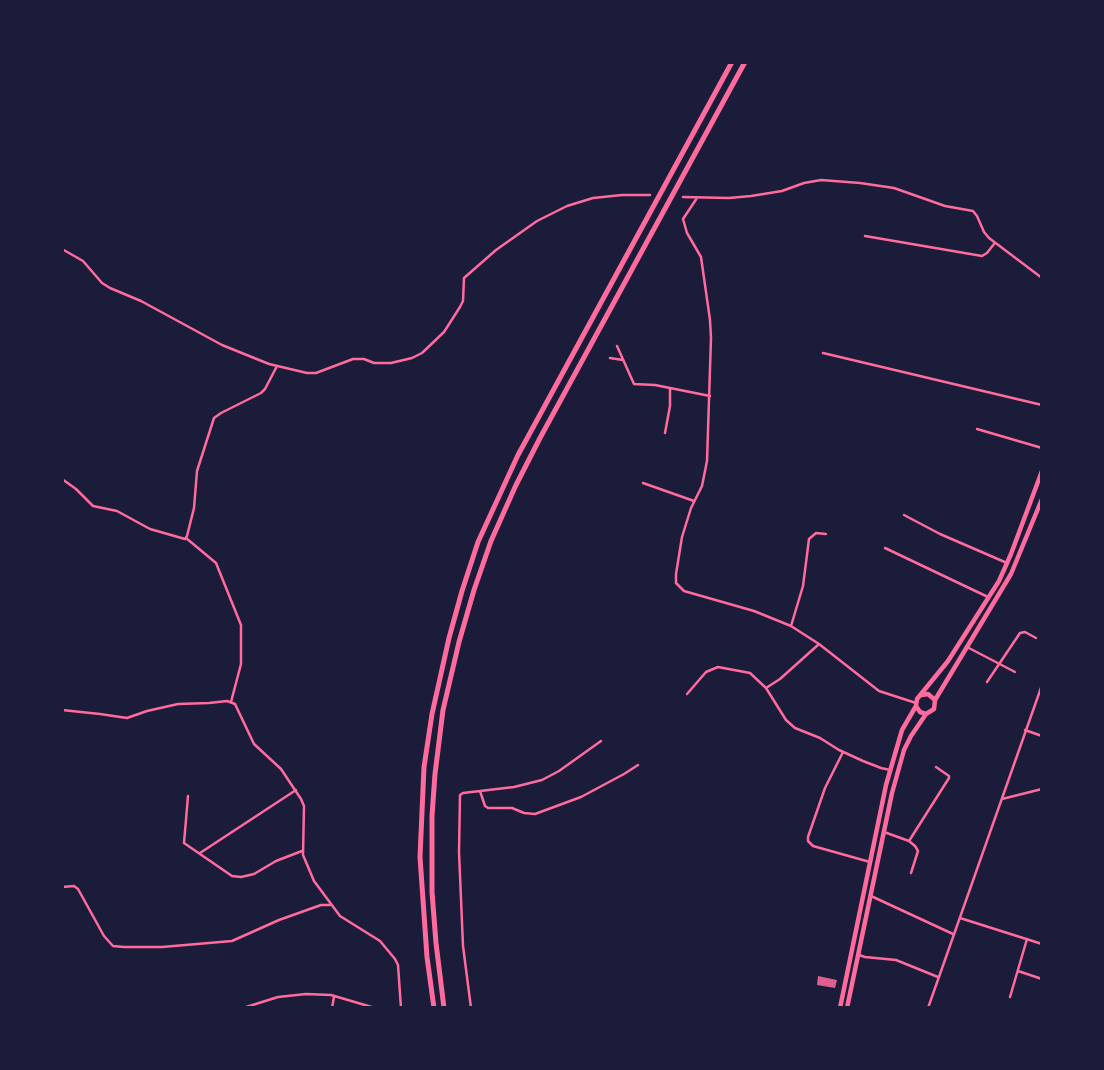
<!DOCTYPE html>
<style>
body{margin:0}
#map{position:relative;width:1104px;height:1070px;overflow:hidden;background:#1b1b3a;font-family:Commissioner,sans-serif}
canvas{display:block}
.frame{position:absolute;inset:0;border:64px solid #1b1b3a;pointer-events:none}
</style>
<div id="map">
<canvas width="1104" height="1070"></canvas>
<div class="frame"></div>
</div>
<script>
const ctx = document.querySelector('canvas').getContext('2d');
ctx.lineJoin = 'round';
function paint(path, color) { ctx.fillStyle = color; ctx.fill(path, 'evenodd'); }
const toPath = rows => new Path2D(rows.map(r => 'M' + r).join(''));
function stroke(path, color, width, dash) { ctx.strokeStyle = color; ctx.lineWidth = width; ctx.lineCap = dash ? 'butt' : 'round'; ctx.setLineDash(dash || []); ctx.stroke(path); }
paint(toPath([
 [818,976,837,980,835,988,817,985]
]), '#dd5f8e');
stroke(toPath([
 [683,197,729,198,751,196,782,191,804,183,821,180,860,183,894,188,945,206,973,211,977,216,984,232,989,238,1042,278],
 [697,198,683,219,687,233,701,257,710,320,711,338,707,461,702,486,691,508,682,537,676,574,676,583,684,591,754,611,791,626,819,644,879,691,916,703],
 [865,236,982,256,987,253,994,244],
 [62,249,83,261,102,283,110,288,141,301,222,345,269,364,307,373,316,373,353,359,364,359,374,363,391,363,412,358,422,353,444,332,460,307,463,301,464,278,496,250,537,221,567,206,593,198,622,195,650,195],
 [617,346,634,384,655,385,710,396],
 [823,353,1042,405],
 [610,358,623,360],
 [977,429,1042,448],
 [665,433,670,406,670,388],
 [62,479,76,489,93,506,117,511,150,529,185,539,187,536,194,508,197,471,214,418,221,413,261,393,265,389,277,366],
 [643,483,694,501],
 [904,515,940,534,1007,563],
 [186,538,216,563,241,625,241,664,231,702],
 [885,548,988,597],
 [791,626,803,586,809,539,816,533,826,534],
 [967,647,1015,672],
 [987,682,1020,633,1025,632,1036,638],
 [766,688,786,720,795,728,820,738,839,750,863,761,881,768,890,770],
 [687,694,706,672,718,667,750,673,766,688,780,679,819,644],
 [62,710,100,714,127,718,147,711,178,704,209,703,227,701,235,704,254,744,281,769,301,799,304,806,303,855,314,881,340,916,380,941,395,959,398,965,401,1008],
 [1025,730,1042,736],
 [843,752,825,788,808,837,808,841,813,846,870,862],
 [480,791,485,806,488,808,512,808,524,813,535,814,581,797,624,774,638,765],
 [188,796,184,843,232,876,241,877,254,874,276,861,302,851],
 [1002,799,1042,789],
 [884,832,909,841,949,778,949,776,936,767],
 [909,841,915,846,918,851,911,873],
 [200,853,296,790],
 [62,887,74,886,78,889,104,936,113,946,124,947,162,947,232,941,279,920,321,905,330,905],
 [871,896,953,934],
 [960,918,1042,944],
 [859,955,865,957,896,960,938,977],
 [1018,971,1042,979],
 [1010,997,1027,939],
 [243,1008,278,997,306,994,331,995,375,1008],
 [332,1008,334,997],
 [471,1008,463,946,459,852,460,795,463,793,514,787,542,780,559,771,601,741],
 [928,1008,1042,685]
]), '#ff6b9d', 2.5);
stroke(toPath([
 [922,695,928,694,935,700],
 [916,706,920,712,926,714],
 [840,1008,886,785,902,730,916,706,917,699,948,661,999,581,1011,554,1042,471],
 [847,1008,892,793,904,750,911,736,926,714,934,709,935,700,1011,574,1042,499]
]), '#ff6b9d', 4.5);
stroke(toPath([
 [434,1008,427,957,420,857,424,767,432,714,449,638,462,591,478,542,518,455,732,62],
 [444,1008,436,943,432,892,432,816,435,774,443,710,459,642,474,590,491,541,516,485,540,438,745,62]
]), '#ff6b9d', 5);
</script>
